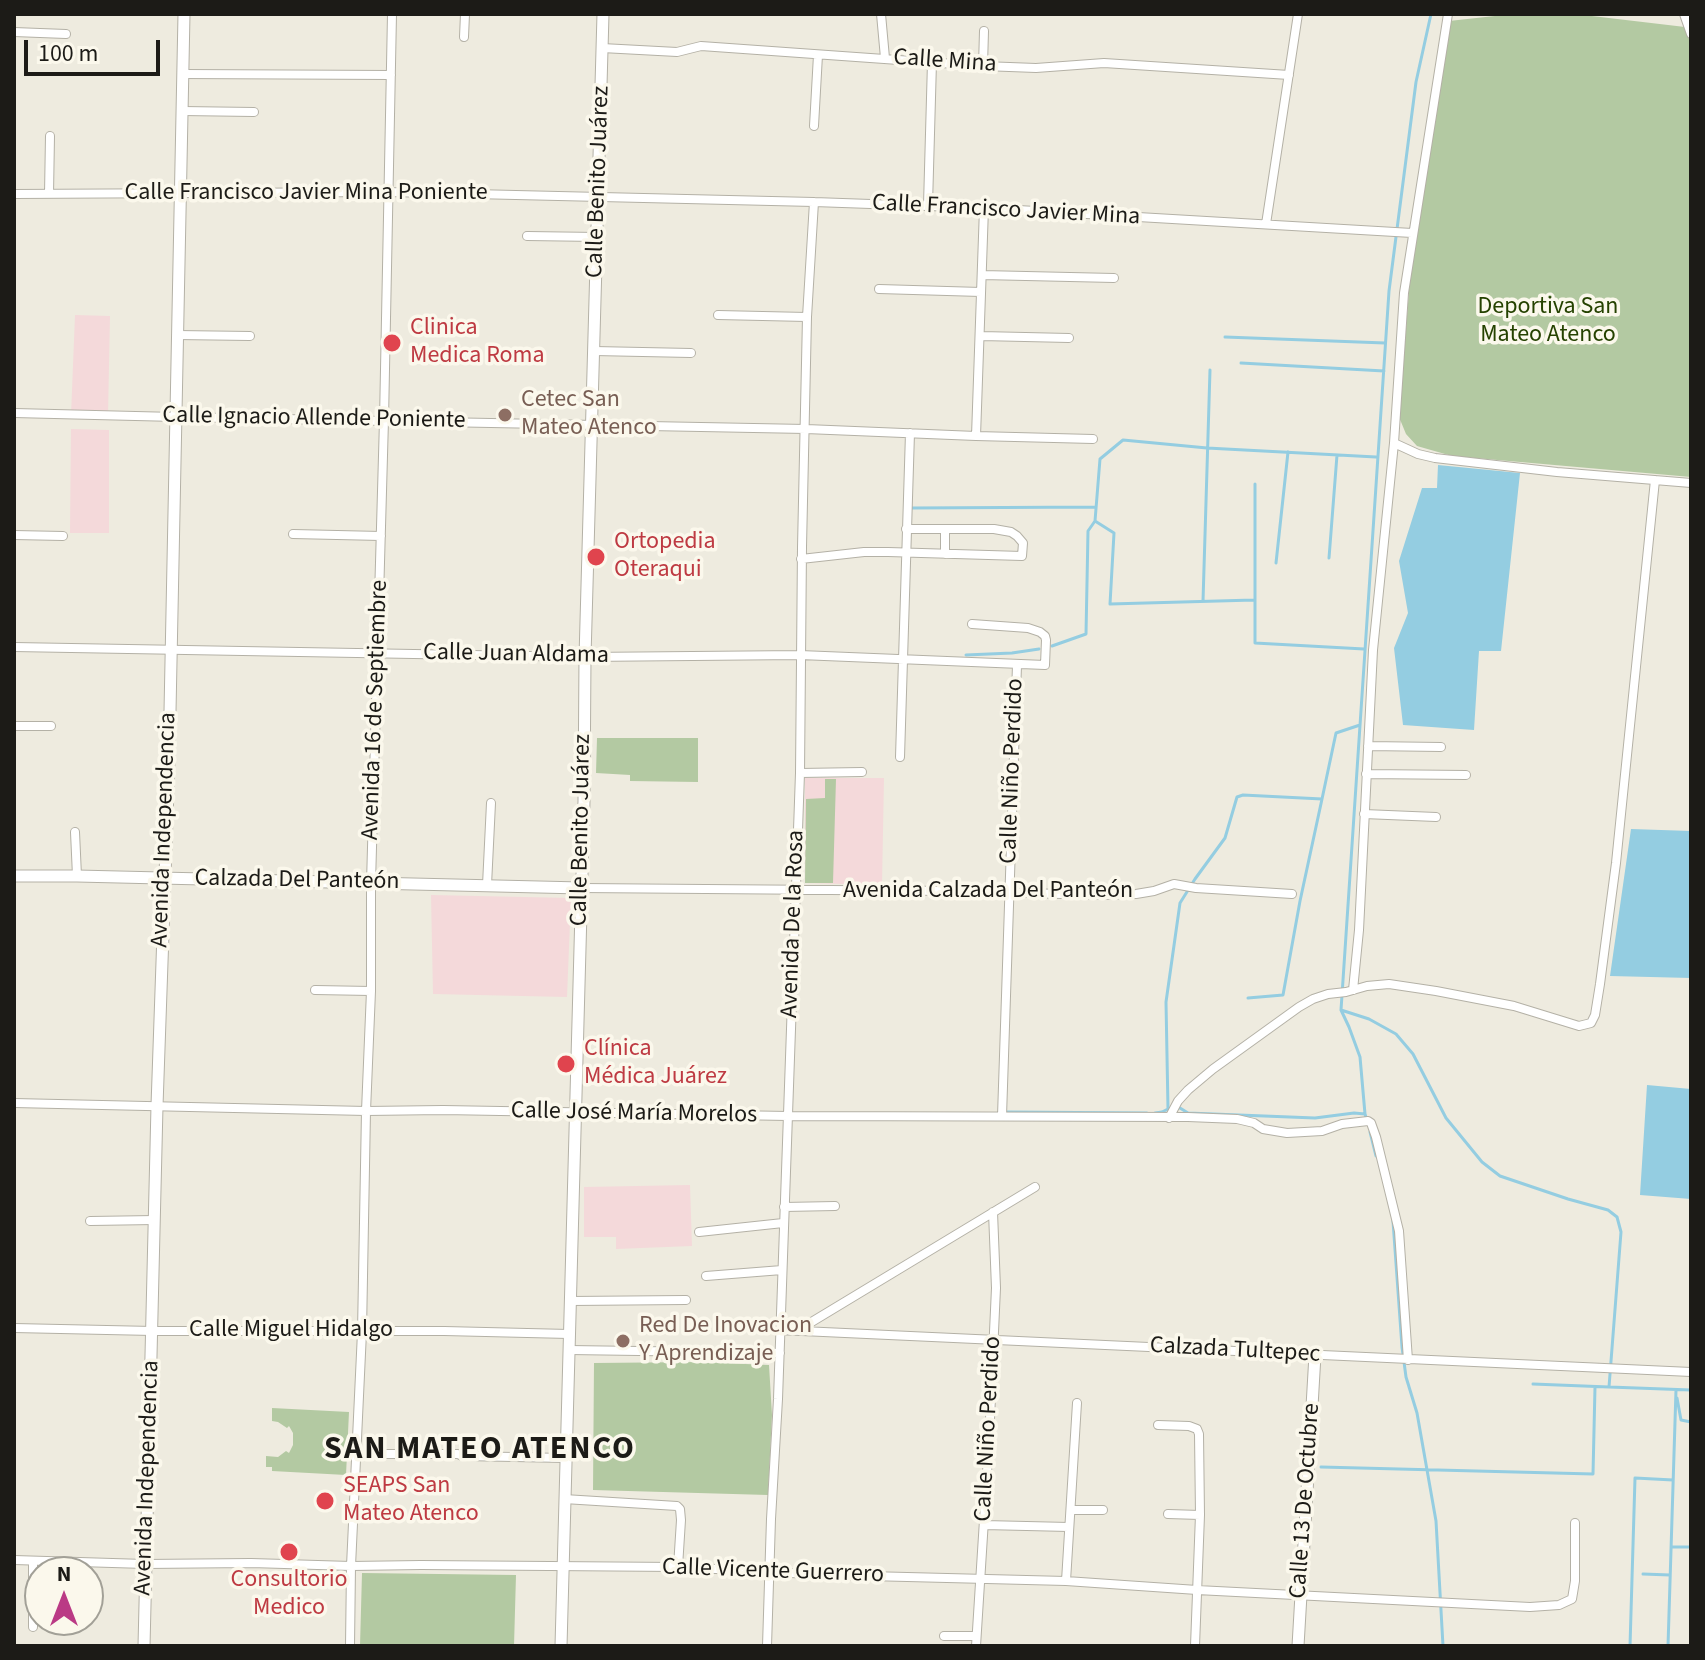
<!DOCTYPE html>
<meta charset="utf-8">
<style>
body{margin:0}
#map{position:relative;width:1705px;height:1660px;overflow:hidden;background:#eeebdf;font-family:"Source Sans 3",sans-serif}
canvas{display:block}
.frame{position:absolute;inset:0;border:16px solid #1c1b17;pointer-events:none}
.north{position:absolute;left:24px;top:1556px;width:80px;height:80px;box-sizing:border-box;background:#fbf8ec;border:2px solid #a2a097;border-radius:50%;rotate:0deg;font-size:22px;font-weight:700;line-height:32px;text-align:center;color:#1c1b17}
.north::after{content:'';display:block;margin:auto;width:28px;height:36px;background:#ba3a85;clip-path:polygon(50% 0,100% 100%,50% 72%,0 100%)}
.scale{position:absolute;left:24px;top:40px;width:136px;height:36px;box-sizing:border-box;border:4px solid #1c1b17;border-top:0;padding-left:10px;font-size:24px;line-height:28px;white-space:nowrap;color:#1c1b17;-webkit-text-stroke:6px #fbf8ec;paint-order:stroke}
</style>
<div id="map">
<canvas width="1705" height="1660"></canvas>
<div class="frame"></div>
<div class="north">N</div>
<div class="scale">100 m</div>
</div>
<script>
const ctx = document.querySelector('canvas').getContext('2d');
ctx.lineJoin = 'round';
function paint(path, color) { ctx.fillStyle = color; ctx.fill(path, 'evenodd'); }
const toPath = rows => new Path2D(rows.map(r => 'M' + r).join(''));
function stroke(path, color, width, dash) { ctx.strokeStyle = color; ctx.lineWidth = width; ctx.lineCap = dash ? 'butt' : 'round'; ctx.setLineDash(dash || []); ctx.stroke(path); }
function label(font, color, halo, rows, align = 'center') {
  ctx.font = font + ' "Source Sans 3",sans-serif'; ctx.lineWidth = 7; ctx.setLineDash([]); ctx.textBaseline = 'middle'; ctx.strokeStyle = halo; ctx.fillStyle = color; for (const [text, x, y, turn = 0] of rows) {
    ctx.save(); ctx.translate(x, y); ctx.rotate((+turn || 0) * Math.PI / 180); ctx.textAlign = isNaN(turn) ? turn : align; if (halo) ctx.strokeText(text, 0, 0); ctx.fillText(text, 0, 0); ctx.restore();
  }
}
paint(toPath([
 [75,315,110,316,108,416,71,415],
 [71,429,109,430,109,533,70,533],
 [805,778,884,778,882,885,805,883],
 [431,895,571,898,567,997,433,994],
 [690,1185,692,1246,616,1249,616,1237,584,1237,584,1187]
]), '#f4d9da');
paint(toPath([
 [1513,14,1575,14,1685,27,1691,43,1691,477,1452,456,1417,446,1406,434,1399,417,1410,278,1449,21],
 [597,738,698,738,698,782,630,781,630,775,596,773],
 [825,779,836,779,833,883,805,883,806,799,825,798],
 [698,1362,769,1365,772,1415,768,1495,593,1490,594,1363],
 [272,1408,349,1412,346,1475,272,1471,272,1467,266,1467,266,1456,278,1457,286,1451,289,1453,293,1445,293,1433,289,1426,287,1428,278,1422,272,1421],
 [362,1573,516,1575,514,1646,360,1646]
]), '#b3c9a2');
paint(toPath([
 [1438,465,1520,473,1501,651,1479,651,1474,730,1403,725,1394,648,1408,613,1399,561,1422,488,1437,488],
 [1631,829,1691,831,1691,978,1610,976],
 [1647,1085,1691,1089,1691,1199,1640,1195]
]), '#94cde1');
stroke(toPath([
 [1225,337,1385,343],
 [1241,363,1384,371],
 [1255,484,1255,643,1364,649],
 [912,508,1096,507],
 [1095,521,1114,533,1110,604,1254,600],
 [1329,558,1337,455],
 [1276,563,1288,452],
 [1203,601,1210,370],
 [1052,646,1086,634,1088,531,1095,521,1100,459,1123,440,1207,448,1376,457],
 [966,655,1012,653,1039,649],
 [1248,998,1283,995,1300,901,1322,799],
 [1341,1010,1369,1019,1396,1034,1413,1054,1446,1118,1482,1162,1500,1176,1568,1199,1608,1210,1617,1217,1621,1232,1609,1387,1691,1390],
 [1175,1108,1180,1108,1188,1113,1315,1118,1354,1113,1365,1114],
 [1007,1112,1147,1113],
 [1155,1113,1162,1112,1168,1109,1166,1002,1180,903,1195,879,1225,838,1237,797,1243,795,1322,799,1336,733,1360,725],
 [1367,1121,1365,1114,1360,1057,1349,1027,1341,1010,1389,291,1416,82,1431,14],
 [1370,1132,1376,1156],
 [1393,1221,1402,1347,1406,1377,1417,1413,1436,1521,1443,1646],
 [1533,1384,1609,1387],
 [1677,1398,1681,1420,1691,1422],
 [1321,1467,1593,1474,1595,1387],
 [1671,1547,1691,1547],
 [1643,1574,1670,1575],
 [1630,1646,1635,1478,1673,1480],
 [1668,1646,1676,1390]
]), '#94cde1', 3);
stroke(toPath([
 [362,1454,378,1454]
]), '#c4c1b7', 8, [8, 4]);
const street = toPath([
 [881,14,885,58],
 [1448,14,1404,293,1394,443,1418,454,1435,458,1557,472,1691,483],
 [1684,14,1691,34],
 [14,32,66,34],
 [464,37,465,14],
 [602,48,677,52,701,46,983,66,1036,68,1104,63,1289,75],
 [983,66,984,31],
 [182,74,391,75],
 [182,111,254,112],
 [814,126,818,55],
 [14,194,388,192,814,202,984,208,1412,233],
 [49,194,50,136],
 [928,205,932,62],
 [1266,224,1298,14],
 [527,236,598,237],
 [982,275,1114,278],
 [879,289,981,292],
 [718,315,807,317],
 [177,335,250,336],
 [981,336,1069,338],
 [594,351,691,353],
 [14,413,176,417,806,429,976,436,1093,439],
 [976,436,984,208],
 [945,529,945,554],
 [293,534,381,536],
 [14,535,63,536],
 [801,559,864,552,888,552,1022,556,1023,543,1017,536,1011,532,994,529,906,529],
 [14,647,585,657,800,655,1045,665,1046,640,1045,636,1040,632,1028,628,972,624],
 [14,726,51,726],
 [1368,746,1441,747],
 [900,757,910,433],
 [800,773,862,772],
 [1366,774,1466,775],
 [1364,814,1436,817],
 [75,832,77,876],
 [487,885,491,803],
 [581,888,954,891,1098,895,1136,894,1154,891,1174,884,1196,888,1292,894],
 [315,990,371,991],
 [1353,990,1359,930,1373,650,1394,443],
 [14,1103,366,1111,443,1110,788,1116,1188,1117,1237,1119,1254,1123,1263,1129,1287,1133,1322,1131,1342,1124,1368,1121,1371,1123,1376,1137,1399,1231,1408,1360],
 [1002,1116,1017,665],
 [1169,1118,1178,1101,1188,1090,1213,1069,1299,1007,1313,999,1328,994,1346,992,1367,986,1389,984,1436,991,1514,1006,1579,1026,1591,1023,1595,1015,1600,984,1616,863,1655,480],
 [784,1207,835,1206],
 [90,1221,155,1220],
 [699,1232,783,1223],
 [706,1276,782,1270],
 [570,1301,686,1300],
 [14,1328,153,1331,444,1331,569,1334],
 [800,1329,1035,1187],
 [780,1330,1691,1372],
 [569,1350,780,1353],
 [1158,1425,1189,1426,1197,1429,1199,1434,1200,1515,1195,1646],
 [378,1454,458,1454,462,1456,566,1458],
 [564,1499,677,1506,680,1509,681,1520,678,1567],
 [1071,1510,1103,1510],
 [1168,1514,1200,1515],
 [984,1525,1069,1527],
 [14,1560,145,1564,251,1563,351,1566,421,1565,678,1567,828,1575,1066,1581,1197,1590,1530,1607,1559,1605,1572,1599,1575,1581,1575,1523],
 [1066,1581,1077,1403],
 [33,1627,33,1561],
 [944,1636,976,1636],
 [350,1646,351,1566,362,1332,366,1111,371,991,371,883,384,420,392,14],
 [767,1646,771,1519,778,1399,800,773,802,547,807,317,814,202],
 [976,1646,989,1441,996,1288,993,1212]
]);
const secondary = toPath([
 [14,876,77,876,581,888],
 [144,1646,157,1106,169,761,184,14],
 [561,1646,584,801,585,657,603,14],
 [1298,1646,1315,1355]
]);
stroke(street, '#b4b1a6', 10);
stroke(secondary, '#b4b1a6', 13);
stroke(street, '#fff', 8);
stroke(secondary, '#fff', 11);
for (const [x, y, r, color] of [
 [392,343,10,"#e0444e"],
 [505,415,8,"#8d6e63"],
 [596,557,10,"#e0444e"],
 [566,1064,10,"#e0444e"],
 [623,1341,8,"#8d6e63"],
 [325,1501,10,"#e0444e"],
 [289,1552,10,"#e0444e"]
]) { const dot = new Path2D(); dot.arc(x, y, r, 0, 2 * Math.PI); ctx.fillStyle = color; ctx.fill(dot); stroke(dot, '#fbf8ec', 3); }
label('24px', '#1c1b17', '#fbf8ec', [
 ["Calle Mina",945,62,4],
 ["Calle Benito Juárez",599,182,-88],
 ["Calle Francisco Javier Mina Poniente",306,194],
 ["Calle Francisco Javier Mina",1006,211,3],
 ["Calle Ignacio Allende Poniente",314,419,1],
 ["Calle Juan Aldama",516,655,1],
 ["Avenida 16 de Septiembre",376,710,-88],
 ["Calle Niño Perdido",1013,771,-88],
 ["Avenida Independencia",165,830,-88],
 ["Calle Benito Juárez",582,830,-89],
 ["Calzada Del Panteón",297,881,1],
 ["Avenida Calzada Del Panteón",988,892],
 ["Avenida De la Rosa",794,924,-88],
 ["Calle José María Morelos",634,1114,1],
 ["Calle Miguel Hidalgo",291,1331],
 ["Calzada Tultepec",1235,1351,3],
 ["Calle Niño Perdido",989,1429,-87],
 ["Avenida Independencia",148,1478,-88],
 ["Calle 13 De Octubre",1306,1501,-86],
 ["Calle Vicente Guerrero",773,1572,2]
]);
label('24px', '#254200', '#fbf8ec', [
 ["Deportiva San",1548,308],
 ["Mateo Atenco",1548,336]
]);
label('24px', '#be3a42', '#fbf8ec', [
 ["Clinica",410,329],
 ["Medica Roma",410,357],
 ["Ortopedia",614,543],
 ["Oteraqui",614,571],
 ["Clínica",584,1050],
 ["Médica Juárez",584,1078],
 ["SEAPS San",343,1487],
 ["Mateo Atenco",343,1515],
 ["Consultorio",289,1581,"center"],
 ["Medico",289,1609,"center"]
], 'left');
label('24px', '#785e54', '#fbf8ec', [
 ["Cetec San",521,401],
 ["Mateo Atenco",521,429],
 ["Red De Inovacion",639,1327],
 ["Y Aprendizaje",639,1355]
], 'left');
ctx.letterSpacing = '2px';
label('bold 32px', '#1c1b17', '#fbf8ec', [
 ["SAN MATEO ATENCO",480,1451]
]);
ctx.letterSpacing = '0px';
</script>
